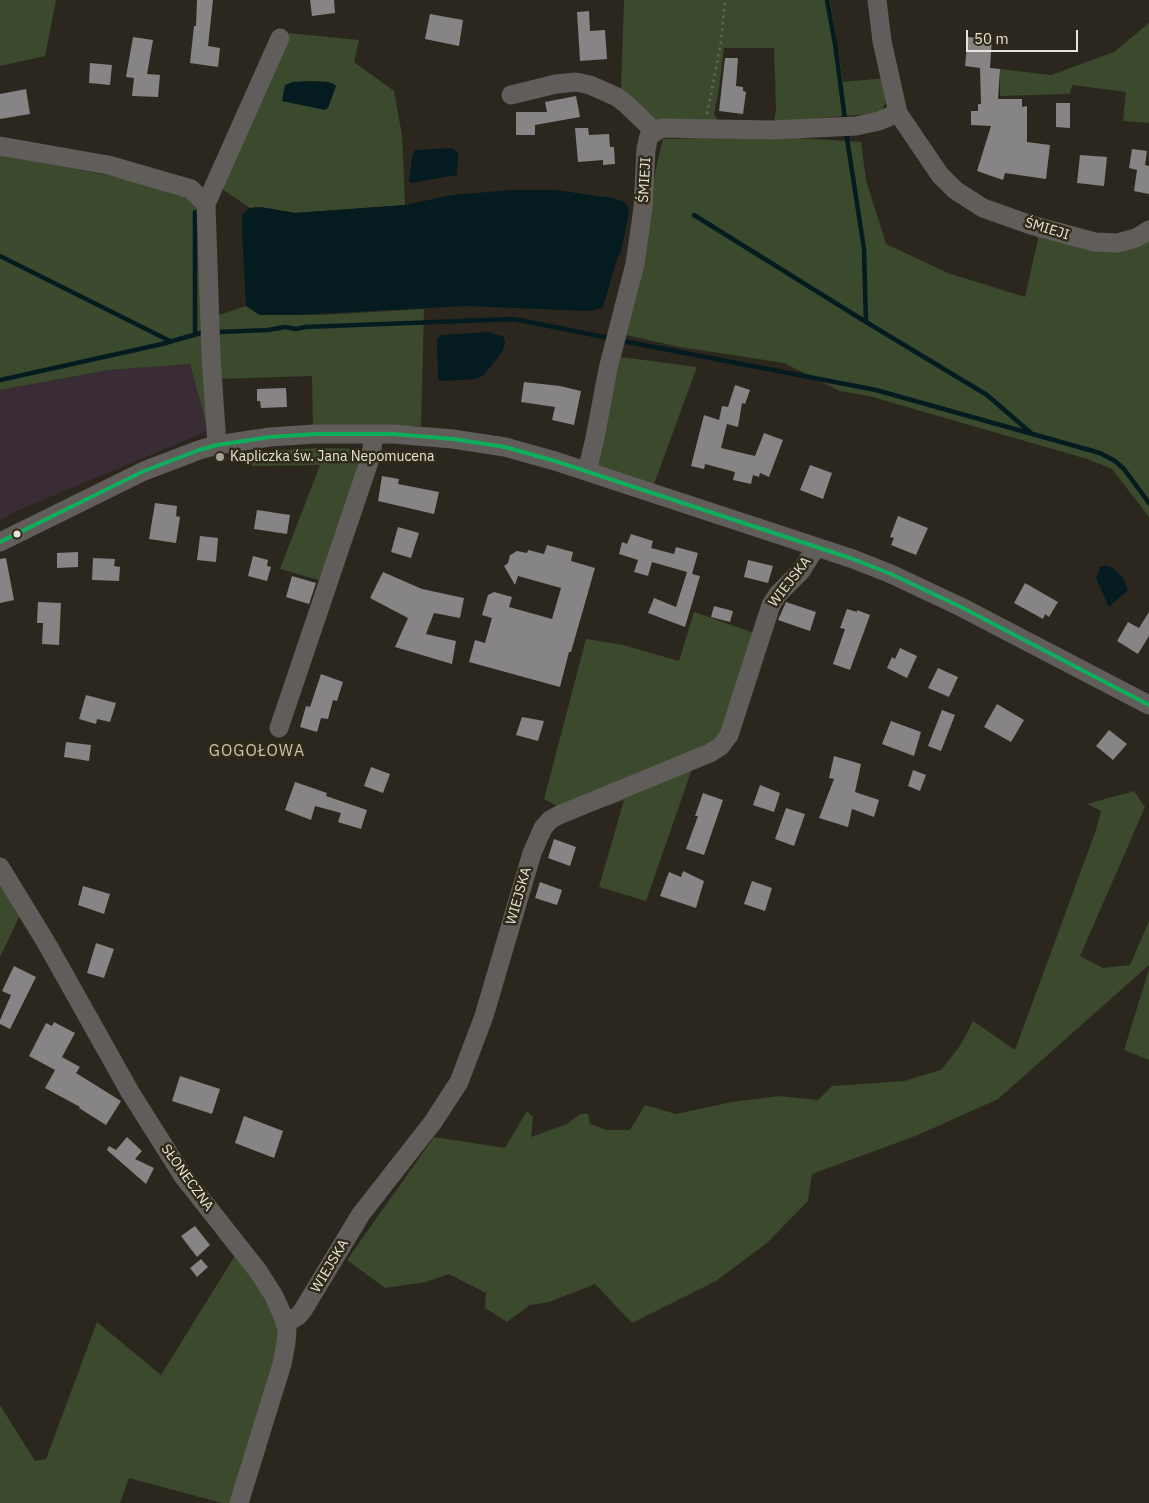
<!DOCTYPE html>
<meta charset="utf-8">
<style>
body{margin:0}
#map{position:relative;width:1149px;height:1503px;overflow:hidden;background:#2b271e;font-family:"IBM Plex Sans",sans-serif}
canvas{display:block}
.scale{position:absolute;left:966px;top:30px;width:112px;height:22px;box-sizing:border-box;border:2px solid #e7e3d9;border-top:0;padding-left:6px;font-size:15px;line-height:18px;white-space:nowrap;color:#e7e3d9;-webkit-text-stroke:4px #302a19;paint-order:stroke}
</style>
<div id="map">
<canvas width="1149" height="1503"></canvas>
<div class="scale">50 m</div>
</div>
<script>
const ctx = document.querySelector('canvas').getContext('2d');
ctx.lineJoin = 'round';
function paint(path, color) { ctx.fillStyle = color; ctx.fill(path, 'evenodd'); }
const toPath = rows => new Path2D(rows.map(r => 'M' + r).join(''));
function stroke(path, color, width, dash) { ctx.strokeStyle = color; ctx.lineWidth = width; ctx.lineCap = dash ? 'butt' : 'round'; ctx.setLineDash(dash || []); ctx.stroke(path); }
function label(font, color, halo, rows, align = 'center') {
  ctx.font = font + ' "IBM Plex Sans",sans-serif'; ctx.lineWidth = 5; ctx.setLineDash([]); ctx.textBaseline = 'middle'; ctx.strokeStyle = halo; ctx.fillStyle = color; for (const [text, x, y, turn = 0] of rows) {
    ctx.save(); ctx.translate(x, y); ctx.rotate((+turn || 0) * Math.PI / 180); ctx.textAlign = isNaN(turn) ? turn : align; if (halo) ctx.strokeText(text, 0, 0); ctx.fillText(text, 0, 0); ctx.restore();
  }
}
paint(toPath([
 [190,364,208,431,14,512,0,521,0,390,109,370]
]), '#392c35');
paint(toPath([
 [0,0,56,0,45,56,0,66],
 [624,0,830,0,843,82,885,78,888,98,880,113,774,122,776,109,774,48,724,48,719,88,714,114,718,121,649,120,621,90],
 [1149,23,1149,123,1123,121,1126,92,1072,85,1070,94,1000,96,1000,69,1051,75,1114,52],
 [289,33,359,40,354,62,394,91,402,135,405,205,295,213,260,207,250,208,219,187],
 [768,136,861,142,866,180,886,244,948,273,1025,297,1038,239,1031,229,1149,239,1149,517,1112,469,1087,459,869,396,840,391,784,363,680,347,626,335,642,257,656,168,663,139],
 [0,155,139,181,189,196,200,209,208,431,190,364,109,370,0,390],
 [246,306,260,315,321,315,424,309,421,426,313,427,312,376,219,379,216,316],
 [621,357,697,367,654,484,597,466,611,394],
 [319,448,367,449,322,581,280,569,320,465,252,466,251,452],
 [694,612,754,633,732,746,693,766,646,901,599,887,624,800,577,817,544,799,586,639,623,645,679,661],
 [1134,791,1145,807,1080,956,1103,968,1130,965,1149,921,1149,965,998,1099,918,1135,812,1174,808,1201,767,1243,716,1281,632,1323,595,1284,549,1302,530,1305,507,1322,485,1308,486,1293,449,1274,426,1282,385,1288,347,1260,434,1137,505,1148,527,1111,533,1117,531,1137,567,1124,580,1114,588,1114,590,1124,607,1130,630,1130,645,1105,676,1114,732,1102,779,1096,818,1100,832,1086,904,1081,941,1070,960,1046,973,1021,1015,1050,1096,830,1101,811,1087,804],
 [0,884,22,911,0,957],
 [1149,969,1149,1060,1124,1050],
 [236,1254,265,1293,281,1330,278,1361,234,1503,222,1503,129,1478,120,1503,0,1503,0,1405,35,1461,46,1459,97,1322,161,1375]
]), '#3b492d');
paint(toPath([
 [310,81,329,82,334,84,336,86,328,108,325,110,282,101,285,85,293,82],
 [451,148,455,150,458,153,457,175,411,183,409,180,412,158,415,150],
 [512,190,556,190,597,196,613,198,622,201,627,205,629,212,621,252,618,256,603,307,599,309,590,311,466,306,295,315,260,315,246,306,242,232,242,214,250,208,260,207,295,213,405,205,452,195],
 [489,332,504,337,505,343,502,352,484,375,476,379,440,381,438,378,437,340,441,335],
 [1105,565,1114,569,1123,578,1128,590,1109,607,1096,578,1100,567]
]), '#041b20');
stroke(toPath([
 [827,0,835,44,845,119],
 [846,132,864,249,866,322,987,395,1031,433],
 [195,212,195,334],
 [694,215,866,322],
 [0,256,170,341],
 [218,332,268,330,285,327,296,329,305,327,514,319,609,338],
 [623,341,876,390,1100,453,1115,461,1124,469,1149,503],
 [0,380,162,344,204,332]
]), '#041b20', 4.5);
paint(toPath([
 [197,0,213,0,208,46,220,48,218,67,190,63,194,26,196,26],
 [310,0,334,0,335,13,312,16],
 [589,11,590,31,605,30,607,59,580,61,577,12],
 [430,14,463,20,459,46,425,39],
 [133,37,153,40,147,74,160,75,158,97,132,96,134,78,126,77],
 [968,37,992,39,990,68,1000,69,998,99,1022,99,1022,107,1027,106,1027,142,1050,145,1046,179,1005,173,1003,180,977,171,991,126,971,125,971,111,978,111,978,104,981,104,980,68,965,66],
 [725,58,738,58,736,86,743,87,743,91,746,92,743,114,719,111],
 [90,63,112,65,110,85,89,83],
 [26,89,30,114,0,119,0,94],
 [576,96,580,117,535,125,535,135,516,135,516,112,547,112,545,102],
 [1056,103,1070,103,1070,128,1056,127],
 [575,128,588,128,589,135,609,134,610,147,614,147,615,164,603,165,603,160,578,162],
 [1132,149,1147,151,1145,165,1149,166,1149,194,1134,191,1137,170,1129,168],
 [1080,155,1107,157,1104,186,1077,183],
 [524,382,560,386,581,391,574,425,552,420,555,407,521,402],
 [735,385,750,390,745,404,742,403,738,427,727,424,721,448,755,456,764,433,783,440,769,477,760,473,759,477,753,475,751,484,733,480,735,472,705,464,704,469,691,466,704,415,719,420,722,406,728,407],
 [286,388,287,407,261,408,260,401,257,401,257,389],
 [810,465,832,473,823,499,800,490],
 [382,476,399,479,398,484,439,492,434,514,378,501],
 [155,503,177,506,176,516,180,517,176,543,149,539],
 [257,510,290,515,287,534,254,529],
 [898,516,928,528,916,555,891,545,894,538,890,537],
 [398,527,419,533,411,558,391,552],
 [631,534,653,541,651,548,674,554,676,547,698,553,692,574,700,576,685,627,648,613,654,598,676,607,687,572,652,562,648,576,634,572,638,560,619,554,622,542,627,544],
 [200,536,218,538,216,562,197,560],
 [547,545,573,552,571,561,595,568,571,652,569,652,560,687,469,662,475,640,485,643,492,618,482,615,488,595,494,592,512,597,509,607,552,619,561,588,518,576,515,585,504,566,508,563,510,555,517,551,527,553,528,550,544,554],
 [78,552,78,567,57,568,57,553],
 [253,556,268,560,267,566,271,567,267,581,248,576],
 [6,558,14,600,0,603,0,559],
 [93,558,115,559,114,566,120,567,119,581,92,580],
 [748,560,773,566,768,583,744,577],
 [383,572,422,589,464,598,460,618,434,613,426,634,456,641,452,664,395,647,408,618,370,598],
 [292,576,316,583,309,604,286,597],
 [1025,583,1058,602,1049,617,1045,614,1043,619,1014,603],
 [38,602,61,603,59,645,42,644,43,623,37,623],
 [786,602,816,612,810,631,778,620],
 [714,606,733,611,730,622,711,617],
 [847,609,857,612,857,610,870,615,850,670,833,664,845,629,840,628],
 [1149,612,1149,636,1138,654,1117,641,1128,622,1139,628],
 [900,648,917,656,907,678,887,668,892,657,895,659],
 [938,668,958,677,949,697,928,688],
 [321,674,343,682,337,701,333,700,328,719,321,718,317,732,300,727,306,706,310,707],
 [86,695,116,703,110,722,97,719,96,724,79,719],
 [997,704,1024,720,1011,742,984,727],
 [942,710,955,715,941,751,928,746],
 [522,717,544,721,538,741,516,735],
 [891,721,921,732,914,756,882,744],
 [1109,730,1127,744,1113,760,1096,746],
 [66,742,91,745,89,761,64,757],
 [834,756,861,764,855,792,879,800,874,817,852,809,848,827,819,818,834,779,829,778],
 [371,767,390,774,383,793,364,786],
 [913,770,926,775,920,791,908,786],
 [295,782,327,793,326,796,367,810,361,829,338,822,341,813,315,806,311,820,285,810],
 [760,785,780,793,774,812,753,805],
 [703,793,723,800,704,855,686,849,698,816,695,816],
 [786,808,805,814,794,846,775,839],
 [554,839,576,847,570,866,548,858],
 [683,871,704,881,696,908,660,896,669,872,681,877],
 [752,881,772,888,765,911,744,904],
 [540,882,562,890,557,905,535,898],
 [83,886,110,894,104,914,78,905],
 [96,943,114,949,104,978,87,973],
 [14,966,36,977,10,1029,0,1024,0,1020,11,995,2,991],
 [54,1022,75,1033,62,1057,80,1067,76,1073,121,1101,106,1125,79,1108,80,1107,45,1088,55,1070,29,1056,46,1023,52,1026],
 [180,1076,220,1089,212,1114,172,1101],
 [244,1116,283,1131,274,1158,235,1143],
 [127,1137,142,1151,135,1159,154,1168,146,1184,107,1150,109,1146,116,1150],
 [195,1226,210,1245,197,1257,181,1236],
 [201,1259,208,1267,197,1277,190,1268]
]), '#868484');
stroke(toPath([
 [707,114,721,42,725,0]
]), '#65625f', 2.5, [2.5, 4]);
stroke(toPath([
 [877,0,882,41,898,113,940,175,955,190,983,208,1031,225,1095,242,1117,243,1136,238,1149,230],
 [511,95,556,84,576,82,590,85,617,97,626,104,647,124,652,133],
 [0,146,108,165,191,189,206,204,211,356,217,445],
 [206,204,280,38],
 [587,471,595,438,608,369,635,264,643,208,646,149,649,136,661,128,772,130,856,126,879,121,898,113],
 [0,542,144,471,199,450,217,445,270,437,315,434,393,434,453,439,505,447,555,461,853,559,891,574,961,607,1149,705],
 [279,728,371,456,374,434],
 [0,867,47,944,130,1092,183,1176,258,1271,274,1296,283,1316,287,1330,286,1343,282,1364,239,1503],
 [286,1323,298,1316,303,1310,361,1214,433,1122,459,1082,484,1016,532,853,543,828,550,820,559,815,710,753,721,746,729,735,771,605,778,594,801,571,816,547]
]), '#615d5a', 19);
stroke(toPath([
 [0,542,144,471,199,450,217,445,270,437,315,434,393,434,453,439,505,447,555,461,853,559,891,574,961,607,1149,705]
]), '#0daf5c', 4);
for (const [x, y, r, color] of [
 [220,457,5,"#a5a198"],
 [17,534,4.5,"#e7e3d9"]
]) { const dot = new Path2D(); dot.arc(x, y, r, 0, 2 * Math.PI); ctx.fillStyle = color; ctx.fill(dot); stroke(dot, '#302a19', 2); }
label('14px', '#e7e3d9', '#302a19', [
 ["ŚMIEJI",645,180,-87],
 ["ŚMIEJI",1047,229,17],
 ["WIEJSKA",790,582,-52],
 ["WIEJSKA",519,896,-74],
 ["SŁONECZNA",187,1178,54],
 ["WIEJSKA",330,1266,-59]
]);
label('14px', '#e7e3d9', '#302a19', [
 ["Kapliczka św. Jana Nepomucena",230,457]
], 'left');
ctx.letterSpacing = '1px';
label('16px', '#ccc4af', '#302a19', [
 ["GOGOŁOWA",257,751]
]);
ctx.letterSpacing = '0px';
</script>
